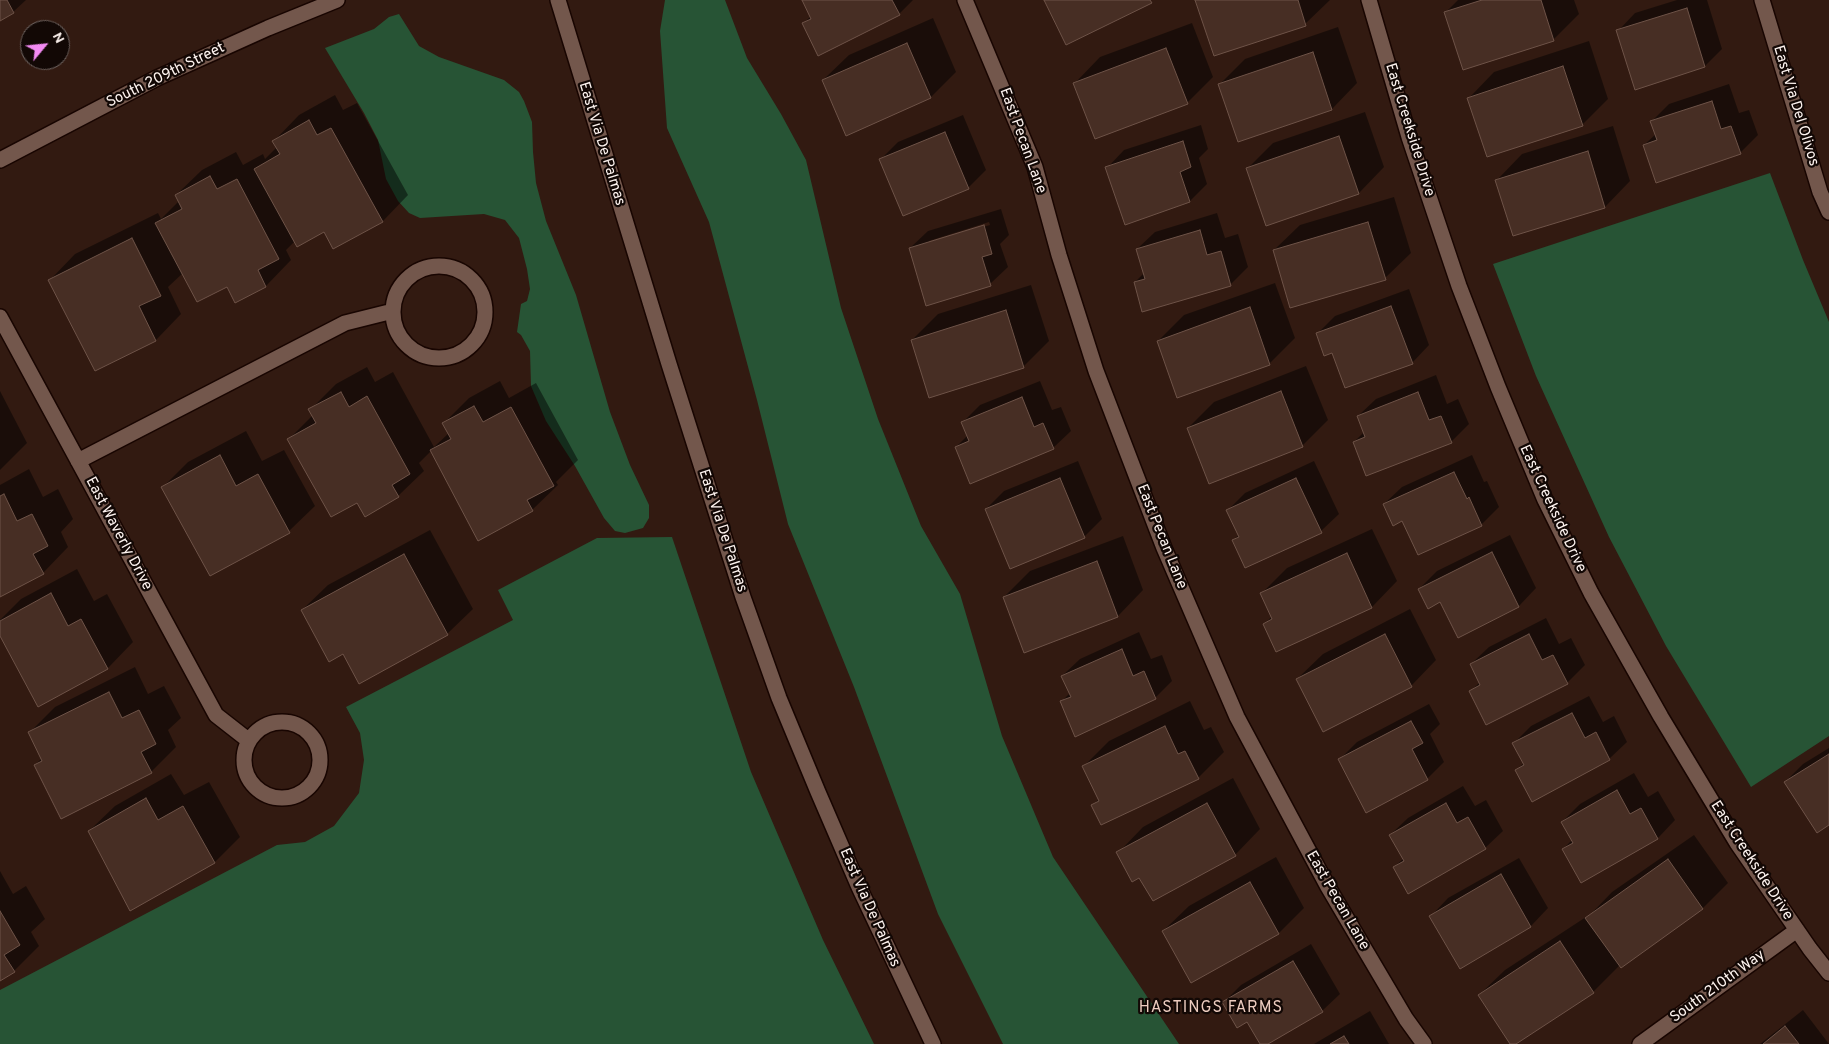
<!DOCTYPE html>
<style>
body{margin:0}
#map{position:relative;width:1829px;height:1044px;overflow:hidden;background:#321a11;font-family:Overpass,sans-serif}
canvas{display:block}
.north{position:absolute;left:20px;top:20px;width:50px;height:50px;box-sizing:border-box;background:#120805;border:1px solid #706663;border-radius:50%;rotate:62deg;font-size:14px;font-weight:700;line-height:20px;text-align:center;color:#fdf3ef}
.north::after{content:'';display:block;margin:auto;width:18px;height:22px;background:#f28af2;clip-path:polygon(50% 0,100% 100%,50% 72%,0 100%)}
</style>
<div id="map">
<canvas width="1829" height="1044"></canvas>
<div class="north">N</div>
</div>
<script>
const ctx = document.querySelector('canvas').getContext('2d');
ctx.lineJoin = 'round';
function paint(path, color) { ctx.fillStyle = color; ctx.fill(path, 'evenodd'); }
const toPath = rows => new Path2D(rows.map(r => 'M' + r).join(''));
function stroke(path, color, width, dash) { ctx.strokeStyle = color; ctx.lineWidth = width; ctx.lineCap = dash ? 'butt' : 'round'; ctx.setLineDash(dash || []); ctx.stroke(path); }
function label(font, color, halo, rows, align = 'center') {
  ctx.font = font + ' Overpass,sans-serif'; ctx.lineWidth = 4.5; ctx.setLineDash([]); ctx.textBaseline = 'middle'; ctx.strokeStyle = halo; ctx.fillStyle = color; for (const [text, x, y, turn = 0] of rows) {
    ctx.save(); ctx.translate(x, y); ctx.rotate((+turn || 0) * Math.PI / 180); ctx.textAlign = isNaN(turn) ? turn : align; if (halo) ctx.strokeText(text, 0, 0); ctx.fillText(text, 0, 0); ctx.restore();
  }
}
paint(toPath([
 [665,0,725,0,747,58,781,114,806,160,841,308,878,419,921,526,960,594,1002,736,1053,857,1179,1044,1003,1044,938,914,854,687,788,524,757,400,709,222,667,128,660,31],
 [399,14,419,46,439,57,504,80,519,92,524,101,532,122,533,152,536,183,546,221,576,295,610,412,630,465,649,505,649,518,643,528,625,533,615,531,604,518,575,466,546,421,531,386,530,351,521,335,517,332,521,304,527,301,530,289,527,269,519,238,505,220,484,214,420,218,409,213,398,201,386,179,378,140,364,113,325,48,374,29,389,17],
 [1770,173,1803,260,1829,322,1829,736,1751,787,1666,646,1609,537,1536,376,1493,264],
 [672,537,751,772,823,940,874,1044,0,1044,0,990,277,845,305,842,334,826,359,793,364,760,360,733,346,707,513,620,498,590,597,538]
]), '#275435');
paint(toPath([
 [0,0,26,0,13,12,0,20],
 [803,0,913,0,899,14,804,23,811,16],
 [1196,0,1330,0,1305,24],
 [1458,0,1574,0,1579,14,1553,40,1445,13],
 [1677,0,1707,0,1722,49,1705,66,1618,31,1635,13],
 [933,18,956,72,931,97,847,134,823,80,849,55],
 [1192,23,1213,77,1187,103,1075,83,1100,57],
 [1338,27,1357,83,1332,109,1239,140,1220,84,1245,59],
 [1589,41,1608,99,1582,125,1469,98,1494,72],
 [1729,84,1739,113,1749,110,1758,135,1740,153,1644,145,1656,134,1651,122,1669,104],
 [335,95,343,110,357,103,408,195,383,221,334,248,324,231,295,241,286,250,291,260,266,286,236,301,227,285,183,273,168,287,181,314,156,340,95,370,50,280,75,254,158,213,161,219,179,201,176,195,202,170,236,152,243,165,263,154,265,159,277,147,274,141,299,115],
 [1365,112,1384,167,1359,193,1267,224,1247,169,1273,143],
 [963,115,986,170,968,188,881,159,898,142],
 [1201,125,1208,149,1199,158,1207,184,1190,201,1126,223,1107,168,1124,150],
 [1613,126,1630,181,1605,207,1514,235,1497,180,1522,154],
 [1394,197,1411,253,1385,278,1274,250,1300,225],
 [1001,209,1009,235,1000,244,1008,267,990,284,910,248,928,231],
 [989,222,990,225,929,243,929,241],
 [1217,213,1225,238,1238,234,1248,267,1230,285,1135,282,1144,273,1137,249,1155,232],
 [1275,283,1295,338,1269,364,1158,341,1184,315],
 [1031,285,1049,341,1023,367,912,340,938,314],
 [1409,289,1429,345,1412,363,1333,351,1318,333,1335,316],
 [1306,366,1328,420,1302,446,1188,428,1214,402],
 [367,367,375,382,393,372,434,447,449,433,444,423,469,398,500,381,509,398,536,383,578,460,556,482,558,485,532,510,431,451,419,463,424,471,398,496,357,501,289,439,313,415,310,410,336,384],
 [1436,375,1447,404,1458,399,1469,424,1451,442,1354,442,1365,431,1358,416,1376,399],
 [1040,381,1052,410,1061,407,1071,431,1053,448,956,447,968,435,963,422,980,405],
 [0,391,27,443,0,470],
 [246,431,262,461,284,450,315,506,289,531,211,574,163,487,188,462],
 [1472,455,1484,482,1487,481,1499,507,1481,525,1418,554,1403,520,1384,504,1402,487],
 [1078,461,1102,519,1084,537,986,509,1004,491],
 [1314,461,1339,514,1321,531,1233,540,1239,535,1228,510,1245,493],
 [29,469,43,497,58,489,73,519,61,532,68,547,43,573,0,595,0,485],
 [1372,529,1397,581,1372,607,1277,651,1265,624,1272,616,1262,593,1287,568],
 [430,530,473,609,447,634,344,652,302,610,328,585],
 [1510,535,1536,588,1519,606,1458,636,1441,601,1419,589,1437,571],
 [1123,536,1143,590,1118,616,1025,651,1004,597,1030,571],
 [77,569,94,601,107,594,133,642,108,668,38,705,0,634,0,620,21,599],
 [1410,609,1436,660,1411,686,1297,679,1323,654],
 [1546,618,1559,644,1571,638,1585,665,1567,683,1487,723,1471,691,1480,682,1471,664,1489,647],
 [1139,632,1151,659,1162,655,1172,681,1155,698,1061,702,1070,693,1062,676,1080,659],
 [135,667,148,694,164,686,181,718,168,730,176,747,151,772,35,765,42,758,29,733,55,707],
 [1589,696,1603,722,1614,716,1627,742,1609,759,1516,770,1524,763,1514,743,1531,726],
 [1190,701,1204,730,1211,727,1224,752,1198,778,1093,805,1099,799,1084,766,1109,741],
 [1429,704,1440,724,1430,734,1444,762,1427,779,1340,759,1357,742],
 [1829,748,1829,823,1785,782,1803,764],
 [1634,773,1648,797,1658,791,1675,820,1658,838,1581,881,1563,849,1572,840,1562,822,1580,804],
 [171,774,184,795,209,782,240,837,215,862,89,831,115,806],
 [1233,778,1260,829,1235,855,1140,876,1118,853,1143,827],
 [1463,786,1475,806,1486,800,1503,831,1485,848,1394,867,1404,858,1390,835,1408,818],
 [1694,835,1728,883,1703,908,1620,965,1593,992,1512,1044,1479,995,1505,970,1586,917,1587,918,1612,892],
 [1276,857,1304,908,1279,933,1192,982,1163,931,1189,906],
 [1519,858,1548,908,1531,926,1460,967,1431,916,1448,898],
 [0,871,13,894,26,886,45,919,31,932,39,946,14,971,0,979],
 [1311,944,1340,994,1322,1011,1265,1044,1262,1044,1248,1021,1224,1002,1241,985],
 [1803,1010,1829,1044,1760,1044],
 [1370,1011,1389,1044,1314,1044]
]), '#0007');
const building = toPath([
 [0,0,7,0,14,13,0,21,0,0],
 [802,0,892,0,900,15,818,56,802,23,811,19,802,0],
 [1044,0,1150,0,1152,3,1066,45,1044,0],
 [1195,0,1298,0,1306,26,1214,56,1195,0],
 [1482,0,1541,0,1554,41,1463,70,1444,12,1482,0],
 [1687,8,1705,67,1635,90,1616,30,1687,8],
 [907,43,931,98,846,136,822,80,907,43],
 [1166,48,1188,104,1095,139,1073,83,1166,48],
 [1313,52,1332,110,1238,142,1218,84,1313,52],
 [1563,66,1583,126,1487,157,1467,98,1563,66],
 [1712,101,1721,129,1731,126,1741,154,1656,183,1643,145,1657,140,1650,121,1712,101],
 [309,120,317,135,331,128,383,222,333,249,324,232,297,247,254,169,280,154,272,141,309,120],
 [945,132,969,189,903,216,879,159,945,132],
 [1339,136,1359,194,1266,226,1246,168,1339,136],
 [1183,141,1191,167,1180,172,1190,202,1125,225,1105,167,1183,141],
 [1588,151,1605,208,1513,236,1495,180,1588,151],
 [210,176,217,189,237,179,279,259,258,270,266,287,235,303,227,287,197,302,155,223,182,209,175,195,210,176],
 [1368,222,1386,280,1290,308,1273,250,1368,222],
 [984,225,992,254,982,257,991,286,926,306,909,248,984,225],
 [1200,230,1207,255,1221,251,1231,286,1142,312,1134,282,1145,279,1136,249,1200,230],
 [132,238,161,296,139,306,156,341,95,371,48,280,132,238],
 [1391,306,1413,364,1345,388,1332,353,1324,356,1316,333,1391,306],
 [1250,307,1270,365,1177,398,1157,341,1250,307],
 [1006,310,1024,368,929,398,911,340,1006,310],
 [1281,391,1303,447,1209,484,1187,428,1281,391],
 [341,392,349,407,367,396,410,474,392,485,399,497,365,517,357,503,331,517,287,439,316,423,308,409,341,392],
 [1418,392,1429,420,1441,416,1452,443,1366,476,1353,442,1365,437,1357,416,1418,392],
 [1022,397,1034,427,1043,423,1054,449,970,484,955,447,969,441,961,422,1022,397],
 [474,406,483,422,511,407,554,486,527,500,533,511,478,541,430,450,451,439,442,423,474,406],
 [220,455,236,486,258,474,290,533,210,576,161,487,220,455],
 [1454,472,1467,499,1469,497,1482,526,1418,555,1402,521,1393,526,1383,504,1454,472],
 [1060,478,1085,538,1010,569,985,509,1060,478],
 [1296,478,1322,533,1245,568,1232,540,1239,537,1226,510,1296,478],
 [4,494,17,521,32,514,48,546,33,554,44,574,0,597,0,496,4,494],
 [1492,552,1519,607,1458,638,1440,602,1428,609,1418,589,1492,552],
 [1347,553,1372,608,1276,652,1263,624,1272,619,1260,593,1347,553],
 [404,554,448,635,359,684,343,654,329,662,301,610,404,554],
 [1097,561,1118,617,1024,653,1003,597,1097,561],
 [51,593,68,626,81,619,108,669,38,707,0,636,0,621,51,593],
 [1385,634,1412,687,1323,732,1296,679,1385,634],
 [1529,634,1542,660,1553,655,1568,684,1486,725,1469,691,1480,685,1470,664,1529,634],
 [1122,649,1133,676,1144,671,1156,699,1075,737,1060,701,1071,697,1061,676,1122,649],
 [109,692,122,718,139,710,156,744,141,752,152,773,61,819,34,765,42,761,28,732,109,692],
 [1572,713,1585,738,1596,732,1610,760,1532,802,1515,770,1524,765,1512,743,1572,713],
 [1411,721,1423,743,1412,749,1428,780,1366,813,1338,759,1411,721],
 [1165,726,1178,754,1185,751,1199,779,1101,825,1091,805,1099,801,1082,766,1165,726],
 [1829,754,1829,825,1817,833,1784,782,1829,754],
 [1617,790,1630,814,1641,808,1658,839,1581,883,1562,849,1573,843,1561,822,1617,790],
 [146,798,158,820,183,806,215,863,130,911,88,831,146,798],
 [1207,803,1236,856,1153,901,1139,878,1132,882,1116,852,1207,803],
 [1446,803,1457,823,1468,817,1486,849,1408,894,1393,867,1404,861,1389,835,1446,803],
 [1668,859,1703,909,1621,968,1585,918,1668,859],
 [1501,874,1531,927,1460,969,1429,916,1501,874],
 [1250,882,1279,934,1191,983,1162,931,1250,882],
 [0,911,20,945,4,955,15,972,0,981,0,911],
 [1560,941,1594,993,1516,1044,1510,1044,1478,995,1560,941],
 [1293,961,1323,1012,1268,1044,1260,1044,1247,1022,1237,1028,1222,1002,1293,961],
 [1785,1026,1799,1044,1763,1044,1785,1026],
 [1344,1036,1349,1044,1330,1044,1344,1036]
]);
paint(building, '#472e24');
stroke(building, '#6e5348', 1);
const minor = toPath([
 [558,0,669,364,743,597,779,698,818,792,859,887,933,1044],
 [965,0,1035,167,1059,255,1096,371,1164,548,1237,717,1328,887,1406,1019,1424,1044],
 [1369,0,1409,137,1459,286,1498,387,1545,500,1591,593,1661,717,1737,843,1810,949,1829,973],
 [1762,0,1820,192,1829,212],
 [0,160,157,78,268,28,337,0],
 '393 312a46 46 0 1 1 92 0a46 46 0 1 1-92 0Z',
 [0,317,216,715,248,740],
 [78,461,345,323,393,311],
 '244 760a38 38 0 1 1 76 0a38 38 0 1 1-76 0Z',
 [1640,1044,1797,930]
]);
stroke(minor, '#180501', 18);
stroke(minor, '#73574c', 15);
label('15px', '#fdf3ef', '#120805', [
 ["South 209th Street",166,76,-26],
 ["East Via Del Olivos",1795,106,73],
 ["East Creekside Drive",1409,130,73],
 ["East Pecan Lane",1022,141,70],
 ["East Via De Palmas",601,144,73],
 ["East Creekside Drive",1552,509,65],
 ["East Via De Palmas",722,531,72],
 ["East Waverly Drive",118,534,62],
 ["East Pecan Lane",1161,537,68],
 ["East Creekside Drive",1751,861,57],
 ["East Pecan Lane",1337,901,60],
 ["East Via De Palmas",869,908,66],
 ["South 210th Way",1718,987,-36]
]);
ctx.letterSpacing = '1px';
label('16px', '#edccbf', '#120805', [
 ["HASTINGS FARMS",1211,1009]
]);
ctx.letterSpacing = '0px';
</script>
